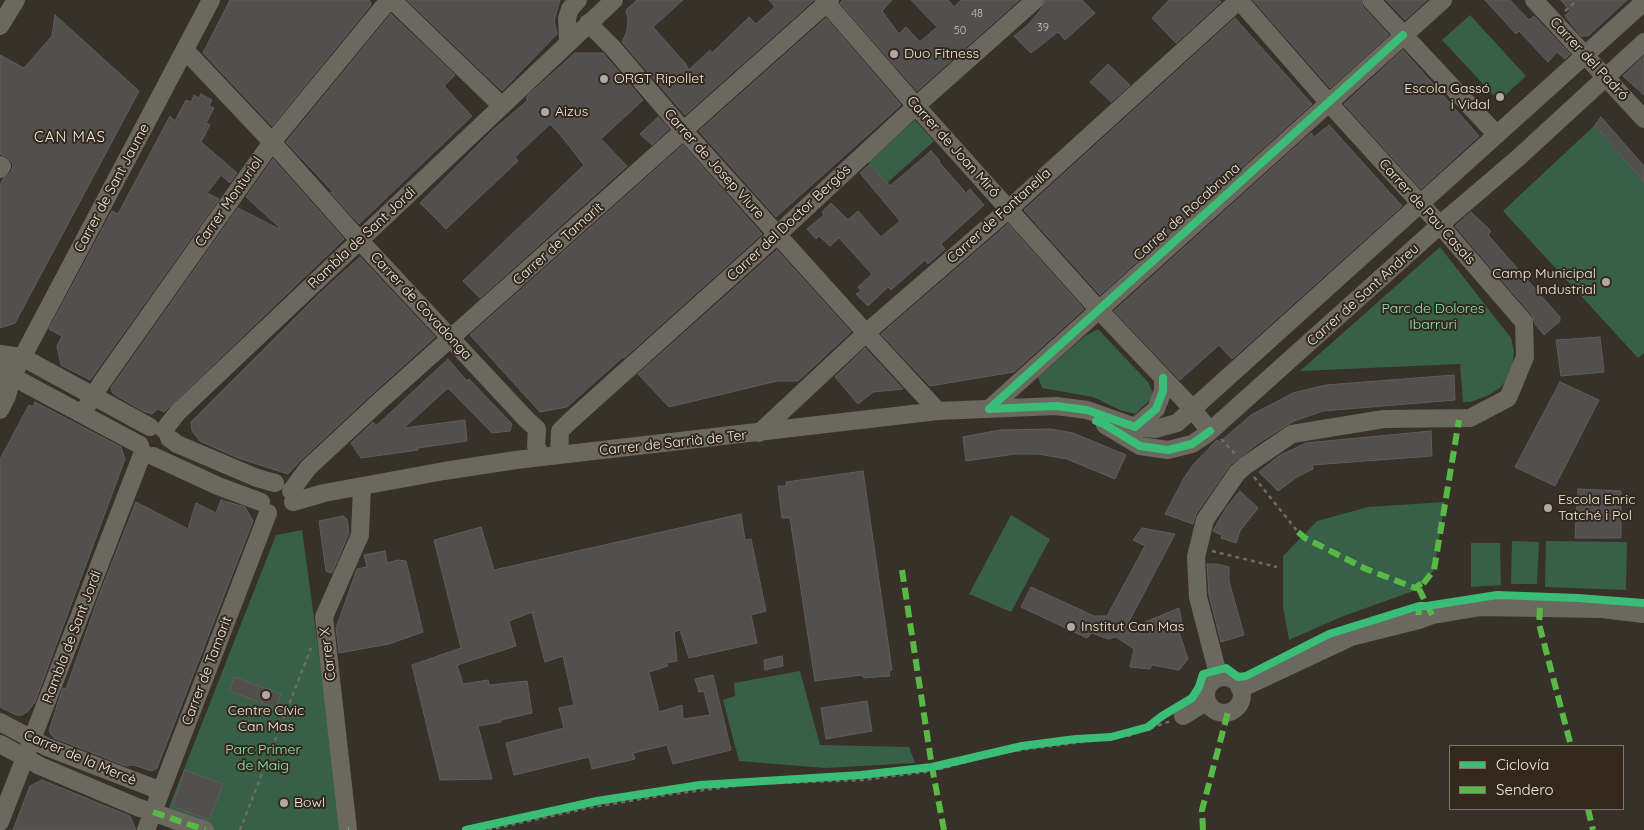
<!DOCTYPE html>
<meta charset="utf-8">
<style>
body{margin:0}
#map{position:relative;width:1644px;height:830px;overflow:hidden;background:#37312a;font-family:Quicksand,sans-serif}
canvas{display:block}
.legend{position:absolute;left:1449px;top:745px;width:175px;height:65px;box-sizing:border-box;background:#32281c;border:1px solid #7e766b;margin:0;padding:6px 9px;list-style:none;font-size:15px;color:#f0eae1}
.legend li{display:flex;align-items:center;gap:10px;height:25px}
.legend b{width:25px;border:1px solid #7e766b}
</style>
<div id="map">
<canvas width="1644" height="830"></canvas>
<ul class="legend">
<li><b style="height:6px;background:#3abd76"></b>Ciclovía</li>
<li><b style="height:6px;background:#58b947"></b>Sendero</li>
</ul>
</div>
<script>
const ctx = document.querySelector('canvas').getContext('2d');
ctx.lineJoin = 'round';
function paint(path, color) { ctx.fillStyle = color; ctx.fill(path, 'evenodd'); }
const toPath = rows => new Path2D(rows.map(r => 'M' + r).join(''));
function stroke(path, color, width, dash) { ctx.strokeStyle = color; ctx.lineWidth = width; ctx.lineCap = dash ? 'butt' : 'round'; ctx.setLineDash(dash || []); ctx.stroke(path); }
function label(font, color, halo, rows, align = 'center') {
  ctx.font = font + ' Quicksand,sans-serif'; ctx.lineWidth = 4; ctx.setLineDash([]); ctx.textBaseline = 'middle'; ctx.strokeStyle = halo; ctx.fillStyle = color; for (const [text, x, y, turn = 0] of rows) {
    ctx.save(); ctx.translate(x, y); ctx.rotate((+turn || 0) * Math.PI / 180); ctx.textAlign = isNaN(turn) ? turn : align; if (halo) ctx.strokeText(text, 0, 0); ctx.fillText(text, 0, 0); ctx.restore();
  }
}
paint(toPath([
 [1470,15,1526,76,1499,101,1442,40],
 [915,120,934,141,887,183,868,162],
 [1595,125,1644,182,1644,353,1638,358,1503,211],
 [1440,247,1511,338,1514,352,1512,371,1501,387,1489,395,1471,402,1463,402,1460,364,1300,371],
 [1098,329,1148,382,1154,396,1135,414,1120,410,1093,397,1042,388,1038,377,1085,336],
 [1445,502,1434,570,1419,589,1341,617,1289,640,1283,607,1283,556,1317,521,1368,507],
 [1011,515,1050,539,1011,612,969,594],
 [302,530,343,830,174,830,162,825,276,535],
 [1512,541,1539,542,1537,584,1511,584],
 [1546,541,1627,542,1626,590,1545,587],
 [1471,543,1500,543,1501,585,1471,587],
 [800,671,820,745,909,747,915,763,825,768,739,761,723,700,735,696,734,683]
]), '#385f47');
const building = toPath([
 [230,0,366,0,370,1,371,5,272,126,203,53,230,0],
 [407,0,560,0,554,21,557,34,502,91,407,0],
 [637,0,683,0,653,27,685,63,689,70,710,50,712,53,749,17,756,24,775,7,769,0,814,0,685,115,622,42,627,31,628,20,626,10,637,0],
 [843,0,892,0,882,11,899,34,906,27,920,42,937,27,911,0,948,0,954,7,961,0,1019,0,917,91,840,3,843,0],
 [1045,0,1082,0,1095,13,1065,40,1058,32,1031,53,1014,36,1028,25,1042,8,1045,0],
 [1169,0,1219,0,1221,2,1176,43,1152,18,1169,0],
 [1253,0,1361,0,1363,7,1389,35,1330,88,1253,0],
 [1386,0,1427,0,1405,20,1386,0],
 [1485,0,1510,0,1529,20,1534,16,1570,54,1565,59,1557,52,1548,62,1519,31,1516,34,1485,0],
 [1561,0,1627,0,1588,36,1581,36,1565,16,1570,11,1561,0],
 [391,14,455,75,444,86,472,116,359,224,330,192,335,194,286,142,391,14],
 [55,15,139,91,15,323,0,328,0,185,3,179,11,172,13,166,12,162,7,157,0,154,0,55,24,68,52,36,55,15],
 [826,18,901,105,776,217,699,131,826,18],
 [1235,18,1312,104,1100,295,1024,210,1235,18],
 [1403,50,1479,136,1421,189,1344,104,1403,50],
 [575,53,603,53,643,100,601,139,627,166,480,298,463,281,584,165,558,132,550,124,515,157,518,161,446,229,420,203,493,130,527,101,527,96,575,53],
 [1644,56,1644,95,1623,76,1644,56],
 [1108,64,1130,85,1111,102,1090,82,1108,64],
 [201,94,212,100,209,106,214,108,206,123,210,125,201,142,237,173,230,183,221,175,207,193,219,199,90,380,61,365,57,346,62,336,49,329,112,211,118,214,170,116,175,121,186,100,191,102,194,95,199,98,201,94],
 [658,117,669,129,652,145,640,134,658,117],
 [1601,117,1644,166,1644,182,1595,125,1601,117],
 [1329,125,1402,206,1232,359,1219,345,1180,380,1114,311,1311,133,1314,137,1329,125],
 [683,145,762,234,624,358,623,357,567,407,540,412,470,335,683,145],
 [931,151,940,161,939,162,966,193,970,189,984,205,941,244,945,249,928,264,925,260,891,290,888,287,868,306,856,294,861,291,858,287,872,274,839,238,830,246,819,236,816,239,807,229,824,215,822,212,831,203,848,220,858,211,881,237,900,221,860,173,870,164,890,186,931,151],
 [273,159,344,239,164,412,158,409,152,414,143,411,117,396,112,392,111,388,238,208,279,229,280,228,246,197,273,159],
 [1471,212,1491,231,1488,235,1560,317,1560,321,1544,335,1535,324,1532,315,1455,226,1471,212],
 [1008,224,1084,309,1014,372,930,386,881,334,1008,224],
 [777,250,851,332,798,381,777,381,669,407,638,374,777,250],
 [360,257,435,337,373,393,301,460,288,474,238,458,200,441,192,431,191,422,319,294,360,257],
 [1600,337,1604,372,1561,376,1556,340,1600,337],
 [865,348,903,389,873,392,858,404,835,377,865,348],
 [448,359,467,381,469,379,512,424,510,431,492,433,448,388,404,428,465,420,467,441,418,448,418,450,361,458,351,443,373,422,376,426,448,359],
 [1454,375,1455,400,1323,411,1294,421,1260,442,1230,465,1196,514,1193,524,1165,514,1184,478,1192,466,1217,440,1220,442,1251,415,1293,393,1326,385,1454,375],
 [1560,382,1599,400,1555,486,1515,467,1560,382],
 [35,402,121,447,125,459,35,702,27,712,22,715,16,715,0,707,0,459,29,405,33,407,35,402],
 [1051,429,1073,433,1126,455,1115,479,1067,459,1038,454,1015,454,966,461,963,437,1000,430,1051,429],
 [1431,431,1432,456,1312,465,1313,469,1297,477,1278,491,1259,472,1279,456,1306,443,1431,431],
 [863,471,892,670,889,671,890,676,864,678,862,675,815,681,790,518,782,518,778,486,786,486,786,482,863,471],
 [1578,489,1621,491,1621,538,1575,538,1578,489],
 [1240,491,1258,508,1240,531,1236,543,1221,538,1222,535,1213,531,1226,508,1240,491],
 [221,500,245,507,253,521,157,768,152,771,133,765,126,766,54,738,49,731,60,696,63,688,66,689,100,593,136,502,188,529,196,503,216,513,221,500],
 [741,514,745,540,751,539,766,611,751,615,757,643,689,658,680,630,674,632,677,661,666,663,668,666,649,672,659,712,682,705,683,719,710,715,704,691,699,692,695,679,713,675,731,750,673,764,667,745,633,753,635,759,592,769,589,757,514,775,506,743,564,728,559,708,574,705,563,656,545,662,532,612,509,621,516,646,457,665,463,684,488,680,489,685,527,681,532,713,501,720,501,722,478,726,492,779,440,780,412,665,461,648,434,540,481,527,494,570,741,514],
 [343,516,347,519,349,533,332,573,326,571,319,521,343,516],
 [1142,528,1175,534,1124,631,1179,608,1182,624,1177,626,1188,659,1179,670,1152,665,1150,669,1130,667,1134,649,1116,637,1108,639,1092,633,1087,638,1021,607,1031,587,1094,616,1107,616,1145,546,1133,540,1142,528],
 [385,551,387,563,398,560,406,561,423,632,389,644,339,653,336,628,357,569,367,567,364,555,385,551],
 [1207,564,1217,564,1229,567,1229,581,1244,635,1221,642,1209,595,1207,564],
 [782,656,783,666,765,670,764,660,782,656],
 [234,677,281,694,276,708,229,691,234,677],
 [867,701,872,731,826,739,821,708,867,701],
 [185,770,223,784,209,820,172,806,185,770],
 [42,780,130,816,136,830,13,830,30,786,42,780]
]);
paint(building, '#524f4f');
stroke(building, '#605d5d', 1);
stroke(toPath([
 [1565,11,1577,0],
 [1221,439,1236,455],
 [1254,477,1298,532],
 [1212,551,1277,567],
 [240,830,311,648],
 [488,830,593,807,672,794,751,784,863,780,933,771,999,753,1128,736,1171,721]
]), '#6e6c64', 2.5, [4, 4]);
stroke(toPath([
 [392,0,502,106],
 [824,0,916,106,1098,309,1189,405,1210,431],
 [1371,0,1497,135],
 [1534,0,1644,119],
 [588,23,613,48,684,131,866,333,938,411],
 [0,26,16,0],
 [568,42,567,18,570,9,578,0],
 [185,50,272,142,359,240,527,420,537,429,536,446,542,457],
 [0,165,2,166,0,169],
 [0,354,22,357,150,427],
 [0,370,140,445],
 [0,394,12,377,211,0],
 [989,409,1443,0],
 [0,410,7,396,10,384],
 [82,414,102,382,272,142,389,0],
 [1105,425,1140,446,1168,450,1192,444,1207,434,1450,216,1518,158,1644,42],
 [1135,427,1156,409,1163,391,1163,378],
 [164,430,178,412,614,0],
 [759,433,866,333,1009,209,1239,0],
 [169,438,177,444,257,478,275,483],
 [559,455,560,431,569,422,778,234,916,106,1035,0],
 [153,456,218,486,261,502],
 [291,491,308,468,380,401,830,0],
 [293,502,324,493,444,471,516,460,938,411,1056,406,1087,410,1135,427,1155,429,1177,423,1644,2],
 '1206 695a18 18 0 1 1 36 0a18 18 0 1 1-36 0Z',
 [1219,678,1198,597,1196,557,1205,520,1237,473,1245,466,1292,434,1384,419,1470,418,1508,398,1525,357,1524,322,1440,225,1328,102,1239,0],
 [1240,689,1351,637,1419,620,1432,615,1480,607,1602,609,1644,614],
 [1183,716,1207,701],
 [0,722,47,747,161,791],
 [0,744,40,766,137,807,205,830],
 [0,822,143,452],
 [146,830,268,513],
 [348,830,324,617,360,535,362,486]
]), '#6b6860', 18);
stroke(toPath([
 [1298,532,1305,538,1366,569,1415,588,1422,583],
 [902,570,932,767,944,830],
 [1418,603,1419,620],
 [1540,608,1539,624,1571,746],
 [1432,615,1419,589,1434,570,1459,420],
 [1588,809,1593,830],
 [153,812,205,830],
 [348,830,349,830],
 [1203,830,1202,810,1228,712]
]), '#58b947', 6, [12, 6]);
stroke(toPath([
 [989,409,1403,35],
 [989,409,1056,406,1087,410,1135,427,1156,409,1163,391,1163,378],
 [1096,421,1104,424,1140,446,1168,450,1192,444,1210,431],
 [466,830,597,801,700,785,861,775,932,767,1022,746,1076,739,1111,737,1148,727,1162,716,1192,698,1199,687,1203,674,1226,668,1238,677,1246,676,1329,634,1419,606,1427,606,1497,595,1578,598,1644,603]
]), '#3abd76', 8);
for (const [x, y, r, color] of [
 [894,54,5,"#afa9a1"],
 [604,79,5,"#afa9a1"],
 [1500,97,5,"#afa9a1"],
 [545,112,5,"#afa9a1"],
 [1606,282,5,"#afa9a1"],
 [1548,508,5,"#afa9a1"],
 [1071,627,5,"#afa9a1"],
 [266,695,5,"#afa9a1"],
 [284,803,5,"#afa9a1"]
]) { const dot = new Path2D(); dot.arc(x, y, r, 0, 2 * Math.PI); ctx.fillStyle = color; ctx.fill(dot); stroke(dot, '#32281c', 2); }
label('11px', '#c8c3bc', null, [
 ["48",977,14],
 ["39",1043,28],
 ["50",960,31]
]);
label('14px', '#f0eae1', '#32281c', [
 ["Duo Fitness",904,54],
 ["ORGT Ripollet",614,79],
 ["Escola Gassó",1490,89,"right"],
 ["i Vidal",1490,105,"right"],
 ["Aizus",555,112],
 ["Camp Municipal",1596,274,"right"],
 ["Industrial",1596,290,"right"],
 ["Escola Enric",1558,500],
 ["Tatché i Pol",1558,516],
 ["Institut Can Mas",1081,627],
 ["Centre Cívic",266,711,"center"],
 ["Can Mas",266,727,"center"],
 ["Bowl",294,803]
], 'left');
label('14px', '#f0eae1', '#32281c', [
 ["Carrer del Padró",1589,59,47],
 ["Carrer de Joan Miró",953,147,48],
 ["Carrer de Josep Viure",714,164,48],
 ["Carrer de Sant Jaume",112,188,-62],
 ["Carrer Monturiol",229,202,-55],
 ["Carrer de Rocabruna",1187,212,-42],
 ["Carrer de Pau Casals",1427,212,48],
 ["Carrer de Fontanella",999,216,-42],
 ["Carrer del Doctor Bergós",789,223,-43],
 ["Rambla de Sant Jordi",362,238,-43],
 ["Carrer de Tamarit",558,244,-42],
 ["Carrer de Sant Andreu",1363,295,-42],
 ["Carrer de Covadonga",421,306,47],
 ["Carrer de Sarrià de Ter",673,443,-6],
 ["Rambla de Sant Jordi",72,637,-69],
 ["Carrer X",328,654,-97],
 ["Carrer de Tamarit",207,671,-69],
 ["Carrer de la Mercè",80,758,23]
]);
label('14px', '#87eab3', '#32281c', [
 ["Parc de Dolores",1433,309],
 ["Ibarruri",1433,325],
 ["Parc Primer",263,750],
 ["de Maig",263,766]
]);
ctx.letterSpacing = '1px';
label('15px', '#f0eae1', '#32281c', [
 ["CAN MAS",70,137]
]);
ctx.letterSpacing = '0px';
</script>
